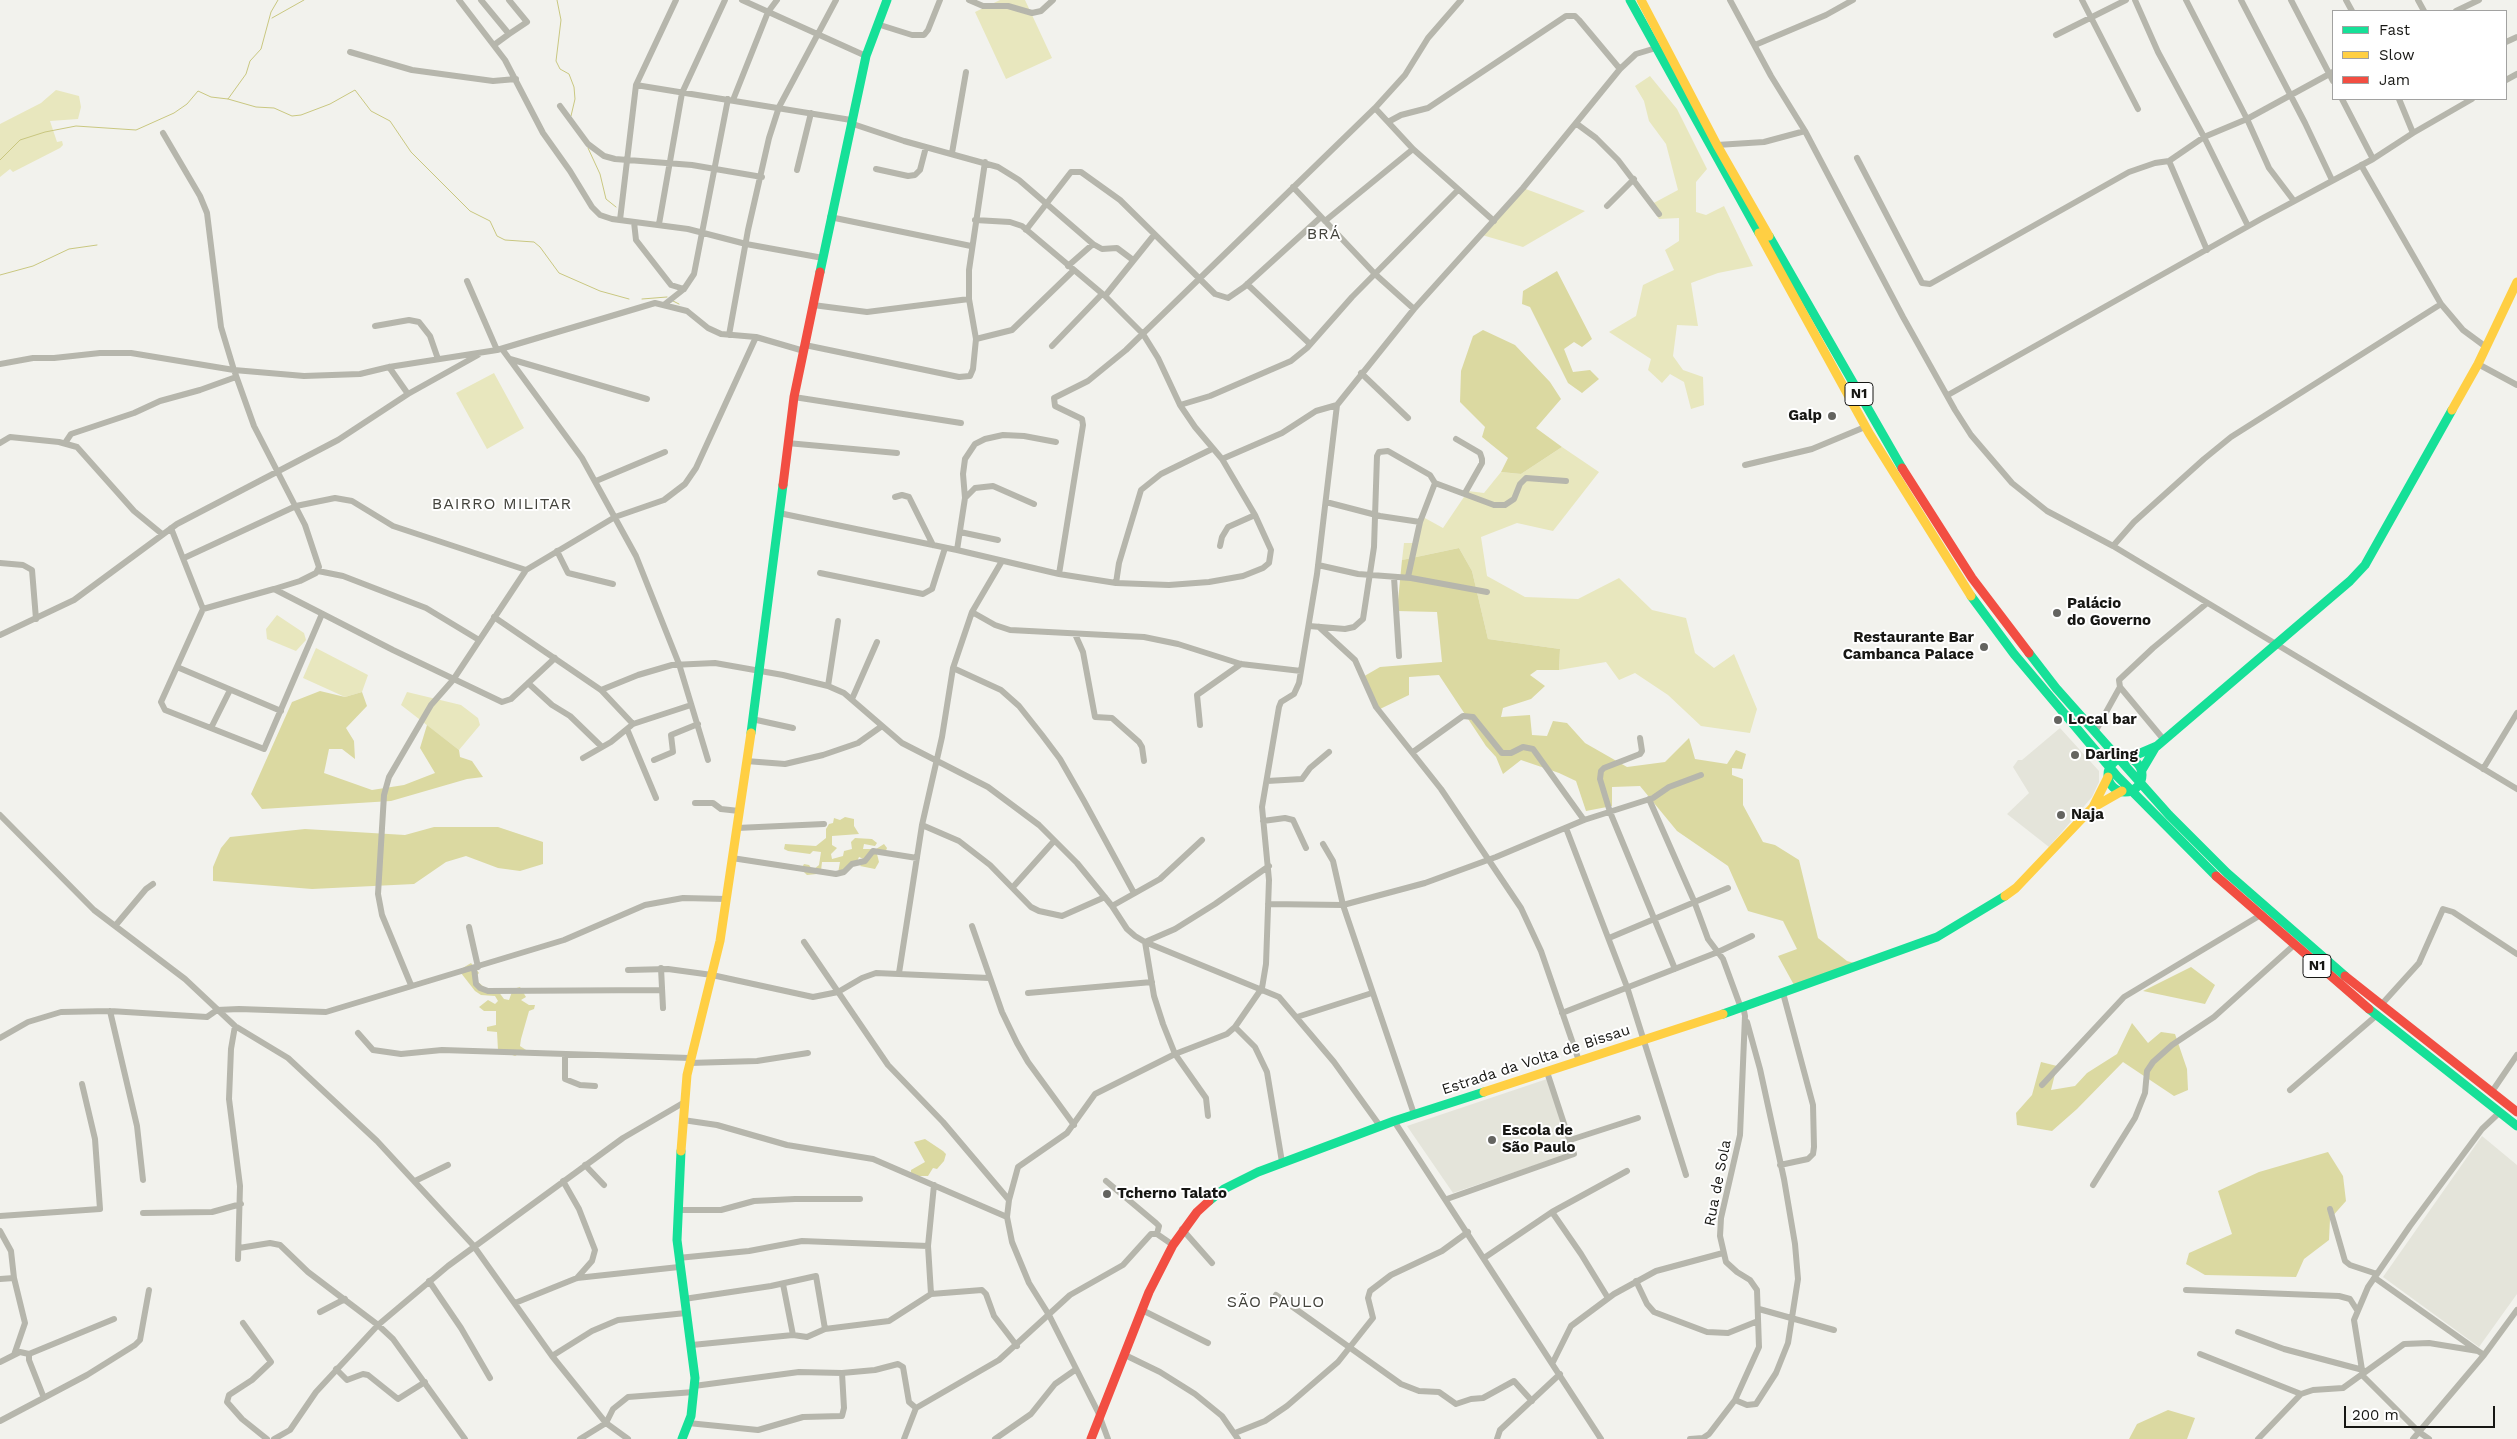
<!DOCTYPE html>
<meta charset="utf-8">
<style>
body{margin:0}
#map{position:relative;width:2517px;height:1439px;overflow:hidden;background:#f2f2ed;font-family:"Work Sans",sans-serif}
canvas{display:block}
.legend{position:absolute;left:2332px;top:10px;width:175px;height:90px;box-sizing:border-box;background:#fff;border:1px solid #a2a2a1;margin:0;padding:6px 9px;list-style:none;font-size:15px;color:#171714}
.legend li{display:flex;align-items:center;gap:10px;height:25px}
.legend b{width:25px;border:1px solid #a2a2a1}
.scale{position:absolute;left:2344px;top:1406px;width:151px;height:22px;box-sizing:border-box;border:2px solid #171714;border-top:0;padding-left:6px;font-size:15px;line-height:18px;white-space:nowrap;color:#171714;-webkit-text-stroke:4px #fff;paint-order:stroke}
</style>
<div id="map">
<canvas width="2517" height="1439"></canvas>
<ul class="legend">
<li><b style="height:6px;background:#16e098"></b>Fast</li>
<li><b style="height:6px;background:#ffcf43"></b>Slow</li>
<li><b style="height:6px;background:#f24e42"></b>Jam</li>
</ul>
<div class="scale">200 m</div>
</div>
<script>
const ctx = document.querySelector('canvas').getContext('2d');
ctx.lineJoin = 'round';
function paint(path, color) { ctx.fillStyle = color; ctx.fill(path, 'evenodd'); }
const toPath = rows => new Path2D(rows.map(r => 'M' + r).join(''));
function stroke(path, color, width, dash) { ctx.strokeStyle = color; ctx.lineWidth = width; ctx.lineCap = dash ? 'butt' : 'round'; ctx.setLineDash(dash || []); ctx.stroke(path); }
function label(font, color, halo, rows, align = 'center') {
  ctx.font = font + ' "Work Sans",sans-serif'; ctx.lineWidth = 4; ctx.setLineDash([]); ctx.textBaseline = 'middle'; ctx.strokeStyle = halo; ctx.fillStyle = color; for (const [text, x, y, turn = 0] of rows) {
    ctx.save(); ctx.translate(x, y); ctx.rotate((+turn || 0) * Math.PI / 180); ctx.textAlign = isNaN(turn) ? turn : align; if (halo) ctx.strokeText(text, 0, 0); ctx.fillText(text, 0, 0); ctx.restore();
  }
}
paint(toPath([
 [2060,728,2099,771,2099,782,2092,797,2049,847,2007,814,2029,793,2013,767,2018,760,2022,760],
 [1550,1078,1571,1153,1453,1193,1407,1126],
 [2482,1136,2517,1165,2517,1294,2479,1347,2383,1277]
]), '#e4e4da');
paint(toPath([
 [1000,0,1025,0,1052,58,1006,79,975,12],
 [1650,76,1677,109,1707,169,1696,182,1696,212,1706,215,1724,206,1753,266,1718,273,1691,283,1698,326,1677,325,1673,356,1683,370,1703,377,1704,405,1691,409,1684,382,1670,374,1662,383,1648,370,1651,359,1609,332,1636,316,1643,285,1674,270,1665,250,1679,241,1679,218,1659,219,1650,205,1678,190,1666,144,1649,121,1644,101,1635,86],
 [56,90,79,96,81,107,78,119,50,121,57,142,62,141,63,145,60,148,13,172,10,169,0,177,0,124,41,103],
 [1523,188,1585,211,1523,247,1482,235],
 [494,373,524,428,487,449,456,393],
 [1562,447,1599,472,1553,531,1517,523,1481,537,1487,576,1525,597,1578,599,1619,578,1652,610,1686,618,1695,653,1714,668,1734,654,1757,709,1750,733,1701,726,1668,695,1635,673,1619,680,1606,662,1559,670,1560,649,1488,639,1472,571,1459,548,1402,560,1404,543,1416,543,1423,517,1443,528,1468,491,1484,493,1501,472,1521,474],
 [277,615,304,633,306,640,296,651,267,639,266,629],
 [316,648,368,675,362,692,345,697,303,678],
 [407,692,461,705,478,718,480,725,459,750,401,705]
]), '#e8e7be');
paint(toPath([
 [1557,271,1592,339,1582,347,1574,342,1564,349,1573,372,1590,370,1599,379,1582,393,1568,383,1530,307,1522,304,1523,291],
 [1483,330,1515,345,1550,382,1561,399,1536,428,1562,447,1521,474,1501,472,1508,458,1482,437,1485,427,1460,402,1461,371,1473,336],
 [1459,548,1472,571,1488,639,1560,649,1559,670,1537,670,1530,675,1545,686,1531,699,1503,708,1501,717,1530,715,1532,735,1547,736,1553,721,1567,723,1585,743,1627,767,1665,762,1689,738,1695,759,1727,764,1736,750,1746,754,1742,769,1732,768,1732,775,1743,779,1743,805,1763,842,1775,845,1799,860,1818,938,1847,961,1858,964,1794,985,1778,956,1797,949,1783,921,1748,911,1728,866,1677,831,1640,786,1612,787,1612,806,1586,811,1576,781,1559,773,1521,760,1503,774,1496,757,1486,746,1439,675,1409,677,1409,695,1380,709,1361,678,1380,667,1442,662,1437,612,1397,611,1402,560],
 [320,691,345,697,362,692,367,706,346,728,354,741,355,759,342,749,329,749,324,773,372,790,404,785,435,773,420,748,427,725,459,750,460,757,472,761,483,777,467,779,391,801,262,809,251,794,292,702],
 [845,817,854,819,854,826,859,834,832,836,832,845,837,848,831,854,832,859,843,856,844,851,852,849,851,842,855,838,872,839,877,843,875,846,864,844,863,849,876,849,884,844,887,848,885,853,877,854,879,862,875,869,860,866,866,860,859,857,856,864,838,873,840,862,822,862,821,871,817,874,807,875,801,869,804,864,809,865,813,870,819,865,821,852,813,851,810,854,788,851,784,849,785,844,816,846,826,838,826,829,829,824,833,823,834,818,840,820],
 [434,827,498,827,543,842,543,864,520,871,498,868,466,856,446,862,414,884,312,889,213,881,213,867,221,848,230,837,305,829,405,835],
 [471,963,479,973,474,978,486,989,493,988,498,991,504,999,509,1000,513,989,520,987,526,997,521,1000,529,1005,535,1005,534,1009,529,1011,521,1039,520,1046,526,1050,515,1056,498,1050,497,1032,487,1031,487,1027,496,1025,496,1011,484,1011,479,1007,488,1000,495,1004,498,1001,495,996,481,995,475,991,461,973,461,969],
 [2191,967,2215,985,2205,1004,2143,991],
 [2132,1023,2148,1043,2161,1032,2175,1034,2187,1069,2188,1090,2174,1096,2123,1062,2077,1109,2052,1131,2017,1125,2016,1113,2032,1095,2041,1062,2057,1066,2051,1090,2075,1086,2087,1073,2117,1054],
 [925,1139,943,1151,946,1154,944,1161,937,1169,933,1168,928,1176,916,1176,911,1173,911,1170,925,1162,914,1142],
 [2328,1152,2343,1176,2346,1201,2330,1219,2329,1240,2304,1259,2296,1277,2205,1275,2186,1264,2189,1253,2232,1234,2218,1191,2259,1172],
 [2168,1410,2195,1418,2187,1439,2129,1439,2137,1424]
]), '#dbd9a1');
stroke(toPath([
 [557,0,561,20,556,61,560,69,569,74,574,87,575,99,571,116],
 [272,18,304,0],
 [228,99,256,107,274,108,292,116,301,115,330,104,355,90,371,111,390,121,411,152,470,211,490,221,497,236,505,240,534,242,540,247,559,273,600,291,629,299],
 [588,148,600,174,606,199,616,207],
 [0,160,20,140,45,132,76,126,136,130,174,113,187,104,198,91,211,97,228,99,246,74,250,61,261,49,271,12,278,0],
 [0,275,33,266,69,249,97,245],
 [642,299,667,297],
 [673,301,679,304]
]), '#c9c780', 1);
stroke(toPath([
 [459,0,505,60,543,133,570,171,592,207,600,215,612,219,688,229,746,244,823,258],
 [481,0,509,34,494,45],
 [509,0,527,22,509,34],
 [742,0,866,56],
 [969,0,983,6,1008,6,1032,13,1041,11,1053,0],
 [1461,0,1428,38,1405,75,1375,108,1413,149,1494,221],
 [1730,0,1771,76,1805,131,1903,317,1955,410,1971,435,2012,483,2047,511,2113,546,2517,789],
 [2082,0,2138,109],
 [2135,0,2158,52,2204,137,2248,226],
 [2186,0,2247,119,2269,168,2294,201],
 [2241,0,2305,123,2332,180],
 [2291,0,2333,81],
 [2346,0,2352,11],
 [2418,0,2424,11],
 [2456,11,2479,0],
 [877,24,912,35,924,35,928,30,940,0],
 [2056,35,2126,0],
 [2506,42,2517,37],
 [1755,45,1826,15,1853,0],
 [350,52,412,70,493,81,516,79],
 [2506,80,2517,74],
 [636,85,851,120],
 [2342,99,2373,159],
 [2399,99,2413,133],
 [733,100,768,12,777,0],
 [560,106,588,144,604,156,615,159,692,165,762,177],
 [1388,122,1401,115,1428,108,1566,16,1575,16,1579,20,1620,69],
 [850,123,904,141,998,167,1019,180,1093,244,1102,249,1117,248,1133,260],
 [1577,124,1596,138,1618,160,1659,214],
 [163,133,200,196,207,213,221,327,234,370,304,376,360,374,389,367,497,350,655,303,687,311,708,328,721,334,756,337,804,351],
 [1717,145,1764,142,1805,131],
 [952,153,966,72],
 [1857,158,1922,283,1930,284,2129,172,2155,163,2169,161,2204,137,2247,119,2333,72],
 [2169,161,2207,250],
 [876,169,908,176,915,175,920,170,926,147],
 [797,170,811,113],
 [1293,187,1375,274,1414,309],
 [1607,206,1634,179],
 [830,217,971,246],
 [620,220,636,85,676,0],
 [1325,221,1413,149],
 [634,222,636,240,671,285,684,289],
 [659,224,682,93,725,0],
 [1026,230,1071,172,1081,172,1120,200,1215,294,1228,298,1244,287,1321,217],
 [1068,266,1093,244],
 [467,281,497,350],
 [1247,284,1310,344],
 [1105,296,1154,235],
 [665,304,684,289,694,274,728,99],
 [2441,304,2463,330,2486,347],
 [813,305,867,312,969,299],
 [375,326,409,320,419,322,430,336,438,359],
 [729,335,748,230,769,138,779,107,836,0],
 [976,339,1012,330,1074,270],
 [805,345,959,377,970,376,973,369,976,339,969,299,969,270,985,162],
 [1052,346,1102,294],
 [502,349,582,458,636,556,679,664,708,760],
 [510,359,647,399],
 [0,364,33,358,54,358,100,353,131,353,234,370,254,426,305,525,319,567,316,573,300,581,274,589],
 [2478,364,2517,385],
 [389,367,408,394],
 [1361,373,1408,418],
 [1948,395,2261,219,2373,159,2413,133,2472,99],
 [794,397,961,423],
 [1180,405,1210,396,1291,361,1307,348,1352,297,1458,190],
 [1456,439,1480,453,1482,459,1482,463,1465,493],
 [0,443,10,437,59,442,77,447,134,511,162,534],
 [65,443,71,434,134,413,160,401,200,390,236,377],
 [787,443,897,453],
 [1222,459,1282,433,1316,411,1337,405],
 [1745,465,1812,449,1865,427],
 [596,481,665,452],
 [895,497,902,495,909,497,933,545],
 [965,498,963,474,965,459,975,444,985,439,1003,435,1024,436,1056,442],
 [1326,502,1380,516,1420,522,1408,577],
 [779,513,957,550,1059,574,1116,583,1169,585,1209,582,1243,576,1263,568,1269,563,1271,550,1255,515,1222,459,1195,427,1180,405,1158,358,1143,334,1105,296,1022,226,1010,222,975,220],
 [1420,522,1435,483],
 [171,528,203,609,161,702,165,710,264,749,322,614],
 [960,532,998,540],
 [1220,546,1222,537,1228,527,1255,515],
 [2113,546,2134,522,2204,459,2231,437,2441,304,2361,165],
 [957,550,965,498,975,488,993,486,1034,504],
 [557,551,568,573,613,584],
 [184,558,296,506,335,498,352,501,393,526,526,570],
 [0,563,23,565,32,570,36,619],
 [1318,565,1358,574,1411,578,1487,592],
 [318,571,343,576,426,608,479,640],
 [820,573,923,594,932,589,945,548],
 [1059,574,1083,425,1082,419,1055,406,1054,398,1088,381,1126,350,1375,108],
 [1394,577,1399,656],
 [1116,583,1119,563,1141,490,1161,474,1212,449],
 [203,609,274,589,393,650,502,702,511,699,555,658],
 [972,612,995,625,1010,630,1144,637,1178,644,1241,664,1301,671],
 [494,617,601,690,633,724],
 [1309,626,1345,629,1354,627,1363,619,1374,547,1377,456,1379,452,1388,451,1430,475,1435,483,1494,505,1505,505,1514,499,1520,484,1526,478,1566,481],
 [1319,627,1355,660,1376,707,1441,789,1521,908,1541,951,1579,1061],
 [1075,634,1083,652,1095,717,1112,718,1139,742,1142,747,1144,761],
 [0,635,74,600,177,524,338,440,408,394,478,355],
 [177,667,281,711],
 [953,668,1001,690,1019,706,1042,735,1060,759,1084,801,1134,893],
 [528,683,552,705,570,716,602,747],
 [828,686,838,621],
 [601,690,638,675,672,665,715,663,783,675,828,686,844,693,902,743,988,787,1039,825,1077,863,1112,906,1127,929,1135,936,1145,942,1279,997,1334,1062,1380,1126],
 [852,699,877,642],
 [752,719,793,728],
 [1200,725,1197,695,1241,664],
 [211,728,230,690],
 [627,729,656,798],
 [2095,732,2120,687],
 [1640,738,1642,751,1640,754,1604,768,1601,771,1600,779,1610,812,1675,969],
 [2164,740,2120,687,2119,680,2153,648,2206,604],
 [1413,752,1463,716,1473,717,1502,753,1511,753,1523,747,1533,749,1584,820],
 [583,758,611,742,633,724,691,705],
 [654,760,673,752,671,735,698,724],
 [746,761,785,764,823,755,858,743,882,726],
 [2483,769,2517,713],
 [1267,781,1302,779,1310,768,1329,752],
 [1649,799,1694,901,1708,939,1723,959,1741,1008],
 [695,803,713,803,721,809,739,811],
 [0,815,94,910,185,979,235,1026,288,1058,377,1141,473,1245,552,1356,606,1423,628,1439],
 [1263,821,1285,818,1293,820,1306,848],
 [922,825,959,841,990,865,1031,907,1039,911,1062,916,1105,897],
 [737,828,824,824],
 [1566,828,1627,987,1686,1175],
 [1323,844,1333,861,1343,905,1414,1114],
 [732,858,836,874,844,872,852,864,865,861,873,851,917,858],
 [1013,887,1054,841],
 [1268,904,1343,905,1425,883,1496,857,1584,820,1653,798,1669,787,1701,775],
 [1112,906,1160,879,1202,840],
 [115,926,146,889,153,884],
 [972,926,1002,1012,1017,1043,1028,1062,1074,1125],
 [469,927,478,967],
 [1609,938,1728,888],
 [804,942,888,1065,943,1122,1009,1200,1007,1217],
 [474,968,476,984,480,988,488,991,662,990],
 [661,968,663,1008],
 [628,970,668,969,712,975,813,997,838,992,862,978,876,973,989,978],
 [899,973,922,825,942,737,953,668,972,612,1002,561],
 [411,985,382,915,378,894,384,795,389,777,431,705,453,680,526,570,615,517,664,500,685,484,696,468,756,337],
 [1028,993,1152,982],
 [2381,1005,2419,963,2443,909,2453,912,2517,954],
 [110,1011,137,1126,143,1180],
 [1562,1013,1718,952,1752,936],
 [1297,1017,1372,993],
 [235,1026,231,1049,229,1099,240,1186,238,1259],
 [1235,1027,1255,1047,1267,1072,1282,1162],
 [358,1033,373,1050,401,1054,442,1050,690,1058],
 [0,1038,28,1022,61,1012,110,1011,207,1017,217,1010,239,1009,326,1012,564,940,645,905,683,898,726,899],
 [565,1054,565,1079,580,1085,595,1086],
 [689,1063,757,1061,808,1053],
 [2042,1085,2124,997,2259,916],
 [2290,1090,2377,1015],
 [2491,1093,2517,1055],
 [1208,1116,1206,1098,1175,1054,1163,1024,1154,996,1145,942,1175,929,1215,904,1269,866],
 [683,1120,717,1125,787,1145,873,1159,1007,1217,1012,1242,1029,1283,1049,1315,1098,1412,1108,1439],
 [1394,1121,1601,1439],
 [1570,1140,1638,1118],
 [585,1165,604,1185],
 [1780,1165,1808,1159,1813,1154,1814,1147,1813,1105,1783,993],
 [415,1181,448,1165],
 [563,1181,579,1209,595,1250,592,1261,577,1278],
 [1106,1181,1156,1223,1159,1226,1157,1234],
 [2093,1185,2135,1118,2145,1093,2147,1071,2153,1062,2172,1045,2214,1017,2293,946],
 [1447,1199,1574,1154,1547,1072],
 [1009,1200,1018,1167,1067,1133,1095,1094,1175,1054,1227,1034,1235,1027,1262,988,1266,964,1269,880,1262,807,1279,707,1281,702,1294,694,1299,683,1317,574,1337,405,1414,309,1523,188,1620,69,1636,54,1656,48],
 [2330,1209,2345,1261,2350,1265,2377,1274],
 [678,1210,721,1210,754,1201,795,1199,860,1199],
 [1552,1212,1581,1254,1608,1298],
 [143,1213,212,1212,241,1204],
 [0,1216,100,1209,95,1139,82,1084],
 [1182,1229,1212,1263],
 [0,1231,11,1251,14,1278,0,1279],
 [239,1248,270,1243,280,1245,308,1272,378,1325,393,1339,465,1439],
 [678,1258,749,1251,802,1241,928,1246],
 [1484,1258,1552,1212,1627,1171],
 [2375,1278,2478,1351],
 [429,1281,461,1328,490,1378],
 [1636,1281,1647,1304,1654,1312,1707,1332,1728,1333,1758,1321],
 [2186,1290,2339,1296,2350,1299,2357,1310],
 [931,1294,982,1290,986,1294,994,1316,1017,1346],
 [1276,1295,1401,1384,1419,1391,1439,1392,1456,1404,1471,1399,1483,1398,1514,1381,1532,1401],
 [684,1299,771,1286,816,1276,825,1329,889,1321,931,1294,928,1246,934,1185],
 [515,1303,577,1278,679,1267],
 [1759,1309,1834,1330],
 [1142,1310,1208,1343],
 [320,1312,345,1299],
 [243,1323,271,1362,252,1380,229,1395,227,1402,242,1419,267,1439],
 [2238,1332,2284,1349,2363,1370],
 [793,1335,807,1337,825,1329],
 [692,1345,793,1335,783,1284],
 [2200,1354,2301,1394],
 [14,1355,25,1323,14,1278],
 [1125,1355,1160,1372,1195,1394,1222,1416,1238,1439],
 [552,1356,592,1331,618,1320,686,1313],
 [0,1362,20,1352,29,1354],
 [1553,1362,1571,1326,1614,1294,1656,1271,1723,1253],
 [336,1369,347,1380,363,1374,368,1375,398,1399,425,1382],
 [694,1386,799,1372,842,1373,875,1370,898,1364,903,1367,909,1402,916,1408],
 [44,1398,29,1360,29,1354,114,1319],
 [1735,1400,1747,1405,1756,1404,1776,1373,1788,1343,1798,1279,1795,1244,1784,1179,1760,1069,1747,1022],
 [0,1421,87,1375,135,1345,140,1340,149,1290],
 [688,1423,758,1430,803,1417,842,1416,844,1408,842,1373],
 [1235,1433,1265,1421,1287,1406,1338,1362,1373,1318,1368,1298,1370,1291,1391,1275,1442,1251,1468,1232],
 [274,1439,290,1430,316,1392,378,1325,448,1266,623,1138,683,1103],
 [580,1439,606,1423,613,1409,628,1397,694,1392],
 [904,1439,916,1408,999,1360,1070,1295,1123,1265,1151,1234,1157,1234,1173,1245],
 [995,1439,1031,1414,1055,1384,1075,1370],
 [1497,1439,1500,1430,1560,1374],
 [1690,1439,1703,1438,1709,1434,1735,1400,1759,1347,1757,1290,1750,1280,1737,1272,1726,1262,1720,1236,1721,1218,1740,1135,1745,1016,1743,1006],
 [2258,1439,2301,1394,2313,1390,2343,1388,2404,1344,2429,1343,2478,1351,2484,1355],
 [2413,1439,2484,1355,2517,1310],
 [2429,1439,2419,1432,2363,1376,2354,1320,2368,1287,2410,1226,2482,1129,2500,1112]
]), '#b6b6ac', 6);
stroke(toPath([
 [1630,0,1759,233],
 [1769,236,1902,468],
 [820,272,866,56,887,0],
 [1971,596,2014,654,2117,776,2216,876],
 [2029,653,2056,688,2169,815,2227,873,2345,976],
 [751,733,783,485],
 [2129,758,2157,746,2350,581,2365,565,2452,410],
 '2108 775a17 17 0 1 1 34 0a17 17 0 1 1-34 0Z',
 [2142,770,2155,748],
 [2369,1009,2517,1126],
 [1723,1014,1937,937,2005,896],
 [681,1151,677,1240,695,1378,691,1416,682,1439],
 [1209,1201,1224,1189,1258,1172,1394,1121,1484,1092]
]), '#16e098', 9);
stroke(toPath([
 [1641,0,1717,145,1769,236],
 [1759,233,1869,433,1971,596],
 [2452,410,2478,364,2517,282],
 [2094,807,2122,791],
 [2005,896,2016,888,2093,807,2108,777],
 [1484,1092,1723,1014],
 [681,1151,687,1075,720,941,751,733]
]), '#ffcf43', 9);
stroke(toPath([
 [1902,468,1972,578,2029,653],
 [783,485,794,397,820,272],
 [2216,876,2369,1009],
 [2345,976,2517,1112],
 [1091,1439,1149,1292,1173,1245,1197,1212,1209,1201]
]), '#f24e42', 9);
for (const [x, y, r, color] of [
 [1832,416,5,"#646460"],
 [2057,613,5,"#646460"],
 [1984,647,5,"#646460"],
 [2058,720,5,"#646460"],
 [2075,755,5,"#646460"],
 [2061,815,5,"#646460"],
 [1492,1140,5,"#646460"],
 [1107,1194,5,"#646460"]
]) { const dot = new Path2D(); dot.arc(x, y, r, 0, 2 * Math.PI); ctx.fillStyle = color; ctx.fill(dot); stroke(dot, '#fff', 2); }
for (const [x, y, w] of [
 [1859,394,28],
 [2317,966,28]
]) { const box = new Path2D(); box.roundRect(x - w / 2, y - 11.5, w, 23, 4); ctx.fillStyle = '#fff'; ctx.fill(box); stroke(box, '#171714', 1); }
label('bold 14px', '#171714', null, [
 ["N1",1859,394],
 ["N1",2317,966]
]);
label('bold 15px', '#171714', '#fff', [
 ["Galp",1822,416,"right"],
 ["Palácio",2067,604],
 ["do Governo",2067,621],
 ["Restaurante Bar",1974,638,"right"],
 ["Cambanca Palace",1974,655,"right"],
 ["Local bar",2068,720],
 ["Darling",2085,755],
 ["Naja",2071,815],
 ["Escola de",1502,1131],
 ["São Paulo",1502,1148],
 ["Tcherno Talato",1117,1194]
], 'left');
label('15px', '#171714', '#fff', [
 ["Estrada da Volta de Bissau",1536,1060,-18],
 ["Rua de Sola",1718,1183,-79]
]);
ctx.letterSpacing = '1px';
label('16px', '#43433c', '#fff', [
 ["BRÁ",1324,234],
 ["BAIRRO MILITAR",502,504],
 ["SÃO PAULO",1276,1302]
]);
ctx.letterSpacing = '0px';
</script>
